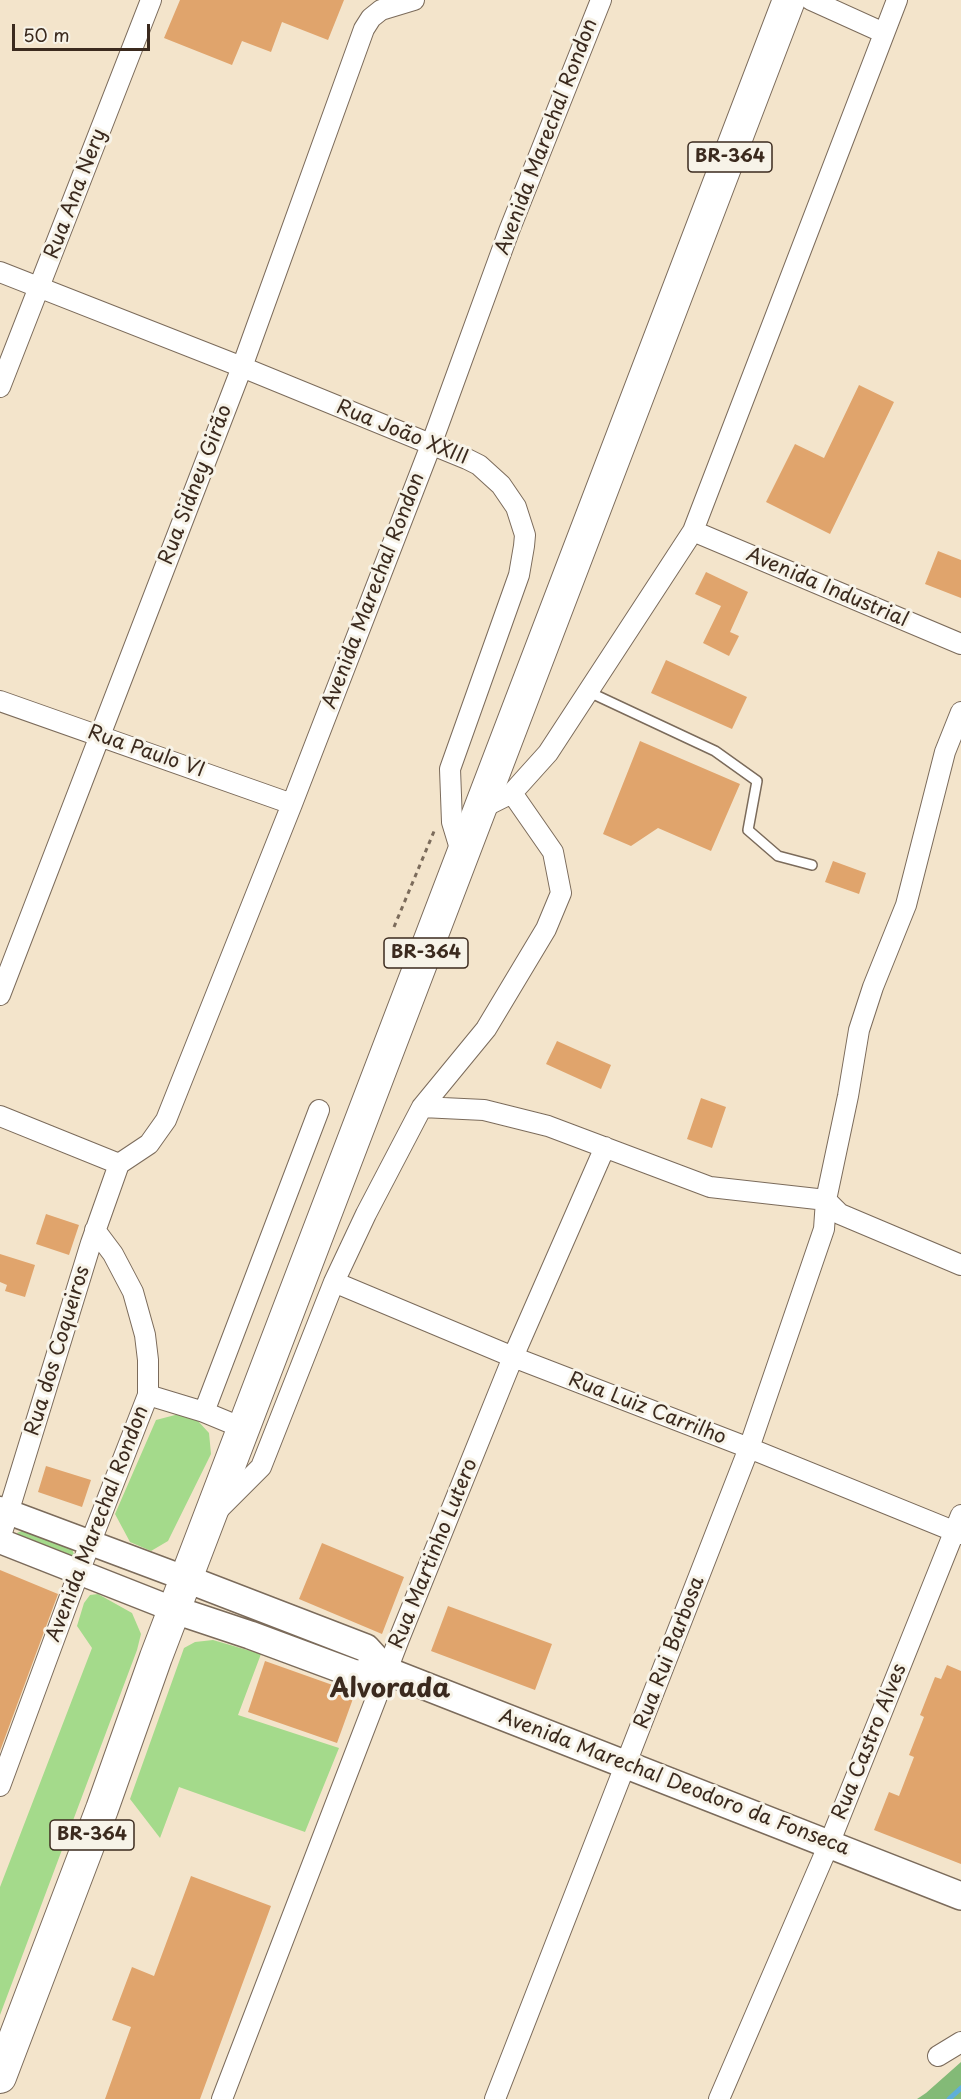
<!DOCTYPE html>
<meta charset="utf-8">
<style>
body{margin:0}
#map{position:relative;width:961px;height:2099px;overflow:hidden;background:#f3e4cb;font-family:"Playpen Sans",sans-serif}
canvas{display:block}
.scale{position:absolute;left:12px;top:24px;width:138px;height:27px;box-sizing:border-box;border:3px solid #3b2a1e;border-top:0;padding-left:8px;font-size:18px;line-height:21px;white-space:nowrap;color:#3b2a1e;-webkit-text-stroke:4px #f7f3e8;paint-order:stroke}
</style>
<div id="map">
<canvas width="961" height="2099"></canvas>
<div class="scale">50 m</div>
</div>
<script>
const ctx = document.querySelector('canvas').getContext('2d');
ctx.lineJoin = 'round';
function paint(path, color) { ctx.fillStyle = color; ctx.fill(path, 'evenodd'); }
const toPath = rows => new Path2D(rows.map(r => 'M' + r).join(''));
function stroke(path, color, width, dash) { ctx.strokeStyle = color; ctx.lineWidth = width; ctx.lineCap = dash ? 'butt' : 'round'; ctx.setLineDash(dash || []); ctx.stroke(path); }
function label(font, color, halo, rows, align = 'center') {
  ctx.font = font + ' "Playpen Sans",sans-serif'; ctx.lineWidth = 6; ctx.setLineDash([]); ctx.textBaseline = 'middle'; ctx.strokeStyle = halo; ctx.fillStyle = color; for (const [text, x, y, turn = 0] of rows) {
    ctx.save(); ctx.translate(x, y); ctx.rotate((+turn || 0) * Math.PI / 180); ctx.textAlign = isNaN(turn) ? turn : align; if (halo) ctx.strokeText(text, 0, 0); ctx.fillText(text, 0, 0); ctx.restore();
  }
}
paint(toPath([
 [179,1414,198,1421,209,1433,211,1454,168,1541,151,1551,130,1542,115,1514,156,1420],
 [26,1529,71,1547,74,1554,67,1560,20,1542,17,1533],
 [98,1594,132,1613,141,1634,137,1650,0,2015,0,1887,92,1648,77,1626,84,1603,90,1595],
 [213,1640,261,1654,238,1715,339,1748,305,1832,179,1787,160,1838,130,1799,184,1648,195,1642]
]), '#a4da8b');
paint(toPath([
 [961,2062,961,2099,917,2099,926,2093]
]), '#83ba77');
stroke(toPath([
 [949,2099,961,2088]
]), '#5faed9', 5);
paint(toPath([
 [180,0,344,0,328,40,282,22,271,52,242,41,232,65,164,38],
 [859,385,894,402,830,534,766,502,795,444,824,458],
 [938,551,961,560,961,598,925,584],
 [706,572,748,592,730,632,739,636,729,656,703,643,721,606,695,594],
 [666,660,747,697,732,729,651,693],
 [640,741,740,784,711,851,658,828,631,846,603,834],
 [833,861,866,873,859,894,825,882],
 [557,1041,611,1065,601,1089,546,1064],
 [701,1098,726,1107,712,1148,687,1139],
 [46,1214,79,1225,69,1255,36,1244],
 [0,1254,35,1265,25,1297,5,1291,7,1285,0,1282],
 [46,1466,91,1480,82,1507,38,1492],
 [322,1543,404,1577,382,1634,299,1599],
 [0,1570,58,1594,0,1751],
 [448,1606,552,1644,535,1690,431,1651],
 [265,1661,355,1693,337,1743,248,1712],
 [947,1665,961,1671,961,1864,874,1830,889,1792,899,1796,914,1757,909,1755,924,1717,920,1715,935,1677,941,1679],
 [191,1876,271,1906,200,2099,105,2099,131,2027,112,2020,132,1967,154,1976]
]), '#e0a46c');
const service = toPath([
 [589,692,715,751,757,781,748,830,778,856,812,865]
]);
const minor = toPath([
 [811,0,884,33],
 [0,272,242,367,467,459,479,465,501,485,516,507,525,535,524,546,519,575,450,769,452,822,462,855],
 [0,387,151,0],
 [693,531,961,644],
 [0,701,292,804],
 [480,809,512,793,548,753,693,531,897,0],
 [0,995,242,367,364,29,371,18,381,10,414,0],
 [422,1107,484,1110,548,1126,710,1187,826,1200],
 [0,1116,119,1164],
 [119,1164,149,1144,166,1120,292,804,431,445,509,231,601,0],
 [826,1200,840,1214,961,1265],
 [334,1282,513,1357,749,1448,961,1534],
 [148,1395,204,1412,245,1429],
 [204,1412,319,1110],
 [218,1510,261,1467,334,1282,366,1214,422,1107,486,1029,546,929,561,893,553,852,512,793],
 [0,1539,91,1243,119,1164],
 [0,1786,79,1572,148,1395,148,1360,145,1335,133,1292,113,1254,95,1230],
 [938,2056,961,2042],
 [222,2099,399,1639,513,1357,605,1147],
 [495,2099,749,1448,824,1229,826,1200,848,1096,859,1030,873,987,906,905,945,752,961,712],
 [719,2099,829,1844,961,1515]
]);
const tertiary = toPath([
 [0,1509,187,1579],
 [0,1541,175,1610]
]);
const secondary = toPath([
 [187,1579,366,1648,387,1671,961,1896],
 [175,1610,250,1635,355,1674,387,1671]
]);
const trunk = toPath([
 [0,2077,102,1809,156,1657,789,0]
]);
stroke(service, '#7b6b5b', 12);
stroke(minor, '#7b6b5b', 22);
stroke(tertiary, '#7b6b5b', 27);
stroke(secondary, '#7b6b5b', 30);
stroke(trunk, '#7b6b5b', 34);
stroke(toPath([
 [394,927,435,829]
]), '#7b6b5b', 3, [4.5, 4.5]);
stroke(service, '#fff', 9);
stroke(minor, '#fff', 20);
stroke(tertiary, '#fff', 24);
stroke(secondary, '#fff', 27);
stroke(trunk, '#fff', 32);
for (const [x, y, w] of [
 [730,157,84],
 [426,953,84],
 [92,1835,84]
]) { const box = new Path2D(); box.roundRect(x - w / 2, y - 15, w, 30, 4.5); ctx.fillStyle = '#f7f3e8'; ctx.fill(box); stroke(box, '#3b2a1e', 1.5); }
label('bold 18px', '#3b2a1e', null, [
 ["BR-364",730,157],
 ["BR-364",426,953],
 ["BR-364",92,1835]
]);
label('20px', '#3b2a1e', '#f7f3e8', [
 ["Avenida Marechal Rondon",547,137,-69],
 ["Rua Ana Nery",76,194,-69],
 ["Rua João XXIII",402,433,22],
 ["Rua Sidney Girão",196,485,-69],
 ["Avenida Industrial",827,588,23],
 ["Avenida Marechal Rondon",374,591,-69],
 ["Rua Paulo VI",146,752,19],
 ["Rua dos Coqueiros",58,1351,-73],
 ["Rua Luiz Carrilho",647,1409,21],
 ["Avenida Marechal Rondon",98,1524,-69],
 ["Rua Martinho Lutero",434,1554,-68],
 ["Rua Rui Barbosa",670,1653,-69],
 ["Rua Castro Alves",870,1742,-68],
 ["Avenida Marechal Deodoro da Fonseca",674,1783,21]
]);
label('bold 26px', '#3b2a1e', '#f7f3e8', [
 ["Alvorada",390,1690]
]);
</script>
